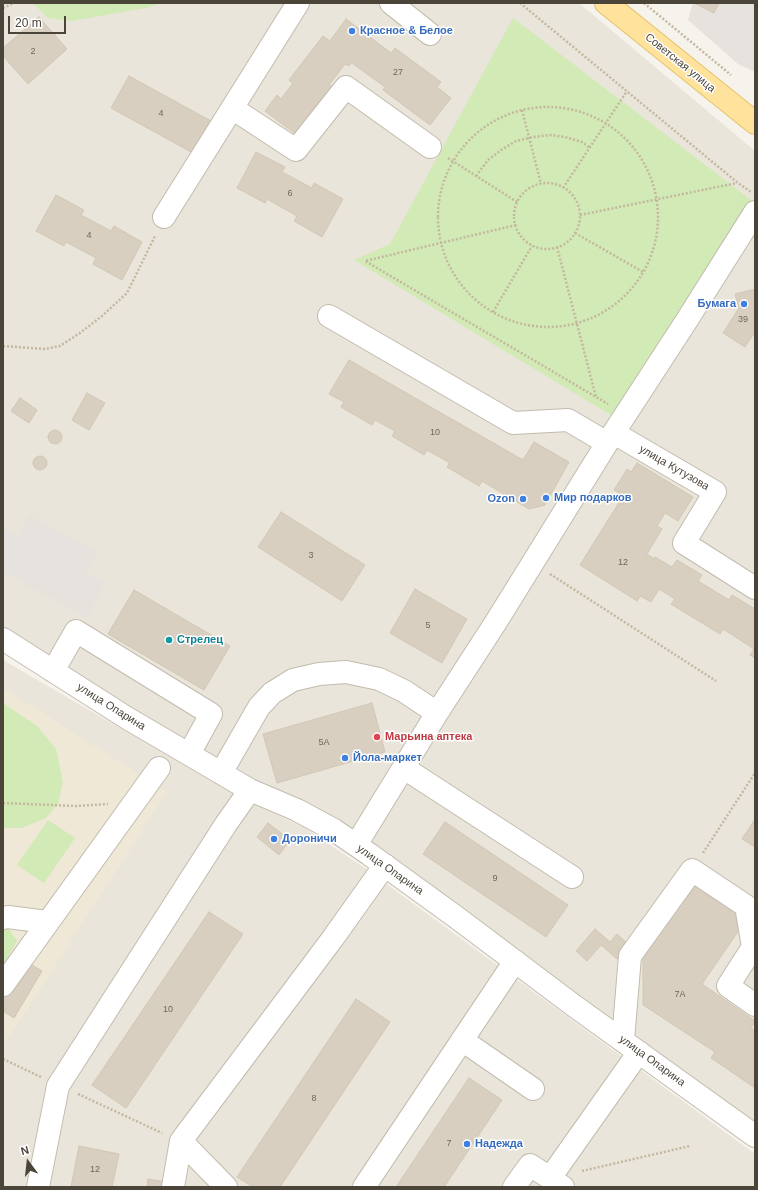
<!DOCTYPE html>
<meta charset="utf-8">
<style>
body{margin:0}
#map{position:relative;width:758px;height:1190px;overflow:hidden;background:#f6f3ec;font-family:Arial,sans-serif}
canvas{display:block}
.frame{position:absolute;inset:0;border:4px solid #4b4439;pointer-events:none}
.north{position:absolute;left:8px;top:1142px;width:40px;height:40px;-webkit-text-stroke:3px #fff;paint-order:stroke;rotate:345deg;font-size:11px;font-weight:700;line-height:16px;text-align:center;color:#4b4439}
.north::after{content:'';display:block;margin:auto;width:14px;height:18px;background:#4b4439;clip-path:polygon(50% 0,100% 100%,50% 72%,0 100%)}
.scale{position:absolute;left:8px;top:16px;width:58px;height:18px;box-sizing:border-box;border:2px solid #4b4439;border-top:0;padding-left:5px;font-size:12px;line-height:14px;white-space:nowrap;color:#4b4439;-webkit-text-stroke:3px #fff;paint-order:stroke}
</style>
<div id="map">
<canvas width="758" height="1190"></canvas>
<div class="frame"></div>
<div class="north">N</div>
<div class="scale">20 m</div>
</div>
<script>
const ctx = document.querySelector('canvas').getContext('2d');
ctx.lineJoin = 'round';
function paint(path, color) { ctx.fillStyle = color; ctx.fill(path, 'evenodd'); }
const toPath = rows => new Path2D(rows.map(r => 'M' + r).join(''));
function stroke(path, color, width, dash) { ctx.strokeStyle = color; ctx.lineWidth = width; ctx.lineCap = dash ? 'butt' : 'round'; ctx.setLineDash(dash || []); ctx.stroke(path); }
function label(font, color, halo, rows, align = 'center') {
  ctx.font = font + ' Arial,sans-serif'; ctx.lineWidth = 3; ctx.setLineDash([]); ctx.textBaseline = 'middle'; ctx.strokeStyle = halo; ctx.fillStyle = color; for (const [text, x, y, turn = 0] of rows) {
    ctx.save(); ctx.translate(x, y); ctx.rotate((+turn || 0) * Math.PI / 180); ctx.textAlign = isNaN(turn) ? turn : align; if (halo) ctx.strokeText(text, 0, 0); ctx.fillText(text, 0, 0); ctx.restore();
  }
}
paint(toPath([
 [3,3,579,3,755,151,755,1131,280,799,3,640],
 [3,660,244,800,304,827,366,869,755,1154,755,1187,3,1187]
]), '#eae5da');
paint(toPath([
 [693,3,755,3,755,72,738,64,688,20],
 [29,515,97,552,86,572,105,583,87,617,3,572,3,527,18,536]
]), '#e6e2dd');
paint(toPath([
 [3,688,167,792,3,1047]
]), '#efe8d6');
paint(toPath([
 [33,3,158,3,151,7,72,21,48,18],
 [513,18,751,200,614,417,354,260,390,244],
 [3,703,37,726,56,749,63,782,58,804,46,818,22,828,3,828],
 [48,820,75,838,44,883,17,865],
 [7,926,17,941,3,965,3,927]
]), '#d2eab5');
const building = toPath([
 [694,3,719,3,714,13,694,3],
 [39,17,67,49,28,84,3,56,3,48,39,17],
 [346,19,391,53,395,48,441,82,437,87,451,98,430,125,383,90,385,87,352,63,349,66,345,64,329,85,333,87,297,135,265,111,277,95,281,99,293,83,289,80,323,36,330,41,346,19],
 [129,76,211,121,193,153,111,108,129,76],
 [256,152,285,167,282,172,312,188,314,183,343,199,322,237,294,221,297,216,267,199,265,203,237,188,256,152],
 [56,195,84,210,81,215,111,231,114,226,142,242,122,280,93,264,96,258,66,242,64,246,36,231,56,195],
 [755,289,755,336,753,335,745,347,723,333,739,308,735,294,755,289],
 [349,360,523,460,534,442,569,462,545,505,529,509,482,481,479,486,447,467,450,463,427,450,424,455,392,436,395,431,375,420,372,425,341,407,344,402,329,394,349,360],
 [87,393,105,403,89,430,72,420,87,393],
 [20,398,37,410,29,423,11,411,20,398],
 '48 437a7 7 0 1 1 14 0a7 7 0 1 1-14 0Z',
 '33 463a7 7 0 1 1 14 0a7 7 0 1 1-14 0Z',
 [637,463,693,497,678,521,665,513,657,526,662,529,647,554,654,559,655,557,672,567,677,560,702,575,698,581,729,600,732,595,755,609,755,658,750,655,754,649,723,629,720,634,671,604,675,599,659,589,651,602,640,596,637,601,580,565,623,496,614,490,627,469,631,472,637,463],
 [281,512,365,565,342,601,258,547,281,512],
 [415,589,467,619,442,663,390,633,415,589],
 [134,590,230,646,204,690,108,634,134,590],
 [372,703,385,752,277,783,263,734,372,703],
 [755,819,755,847,742,839,755,819],
 [445,822,568,905,546,937,423,854,445,822],
 [268,823,290,840,279,855,257,837,268,823],
 [691,883,746,920,702,984,755,1021,751,1028,755,1031,755,1088,711,1058,715,1052,643,1005,643,952,691,883],
 [209,912,243,934,126,1108,92,1085,209,912],
 [595,929,610,942,617,934,629,945,617,959,601,945,587,961,576,951,595,929],
 [24,960,42,971,14,1018,3,1011,3,993,24,960],
 [356,999,390,1022,280,1187,253,1187,237,1177,356,999],
 [469,1078,502,1100,444,1187,396,1187,469,1078],
 [79,1146,119,1154,112,1187,71,1187,79,1146],
 [148,1179,166,1182,165,1187,147,1187,148,1179]
]);
paint(building, '#d8cfc1');
stroke(building, '#d3c7b4', 1);
const minor = toPath([
 [391,3,430,34],
 [232,108,296,150,346,87,430,147],
 [164,217,298,3],
 [329,316,513,423,568,420,607,443],
 [614,433,715,492,684,543,755,588],
 [3,639,127,718,221,773,250,790,297,810,334,830,369,854,456,917,573,1005,755,1136],
 [53,671,76,631,211,714,189,754],
 [404,768,572,877],
 [221,773,259,707,272,693,293,680,319,674,346,672,379,679,404,691,437,713],
 [356,845,437,713,496,622,607,443,687,320,755,212],
 [3,918,8,917,47,922],
 [3,985,159,768],
 [462,1040,533,1089],
 [623,1040,630,956,692,870,746,906,753,947,728,986,755,1005],
 [181,1141,226,1187],
 [38,1187,58,1086,226,824,250,790],
 [173,1187,181,1141,333,938,385,865],
 [364,1187,515,961],
 [514,1187,530,1165,550,1178],
 [563,1187,550,1178,639,1052]
]);
const major = toPath([
 [606,3,755,123]
]);
stroke(minor, '#c2bbae', 24);
stroke(major, '#e6c16a', 24);
stroke(toPath([
 [520,3,738,183,751,192],
 [644,3,731,75],
 [3,8,14,3],
 '438 217a110 110 0 1 1 220 0a110 110 0 1 1-220 0Z',
 [522,110,541,184],
 [448,158,517,202],
 [476,176,488,160,501,150,516,141,533,137,551,135,565,137,582,142,590,148],
 '514 216a33 33 0 1 1 66 0a33 33 0 1 1-66 0Z',
 [563,188,627,91],
 [580,215,737,183],
 [516,225,365,261,608,404],
 [575,233,643,272],
 [557,247,596,397],
 [493,312,532,246],
 [3,346,45,349,60,346,80,333,102,316,127,293,155,236],
 [550,574,716,681],
 [3,803,76,806,108,804],
 [703,853,755,773],
 [3,1059,41,1077],
 [78,1094,162,1133],
 [582,1171,690,1146]
]), '#c4b79f', 2.5, [2, 2]);
stroke(minor, '#fff', 22);
stroke(major, '#ffe39c', 22);
for (const [x, y, r, color] of [
 [352,31,4,"#3f7fe0"],
 [744,304,4,"#3f7fe0"],
 [546,498,4,"#3f7fe0"],
 [523,499,4,"#3f7fe0"],
 [169,640,4,"#0f9aa8"],
 [377,737,4,"#e0444e"],
 [345,758,4,"#3f7fe0"],
 [274,839,4,"#3f7fe0"],
 [467,1144,4,"#3f7fe0"]
]) { const dot = new Path2D(); dot.arc(x, y, r, 0, 2 * Math.PI); ctx.fillStyle = color; ctx.fill(dot); stroke(dot, '#fff', 1.5); }
label('9px', '#6e675b', null, [
 ["2",33,52],
 ["27",398,73],
 ["4",161,114],
 ["6",290,194],
 ["4",89,236],
 ["39",743,320],
 ["10",435,433],
 ["3",311,556],
 ["12",623,563],
 ["5",428,626],
 ["5А",324,743],
 ["9",495,879],
 ["7А",680,995],
 ["10",168,1010],
 ["8",314,1099],
 ["7",449,1144],
 ["12",95,1170]
]);
label('bold 11px', '#366cbe', '#fff', [
 ["Красное & Белое",360,31],
 ["Бумага",736,304,"right"],
 ["Мир подарков",554,498],
 ["Ozon",515,499,"right"],
 ["Йола-маркет",353,758],
 ["Дороничи",282,839],
 ["Надежда",475,1144]
], 'left');
label('11px', '#4b4439', '#fff', [
 ["Советская улица",680,63,39],
 ["улица Кутузова",674,468,30],
 ["улица Опарина",111,707,32],
 ["улица Опарина",390,870,35],
 ["улица Опарина",652,1061,36]
]);
label('bold 11px', '#0d838f', '#fff', [
 ["Стрелец",177,640]
], 'left');
label('bold 11px', '#be3a42', '#fff', [
 ["Марьина аптека",385,737]
], 'left');
</script>
